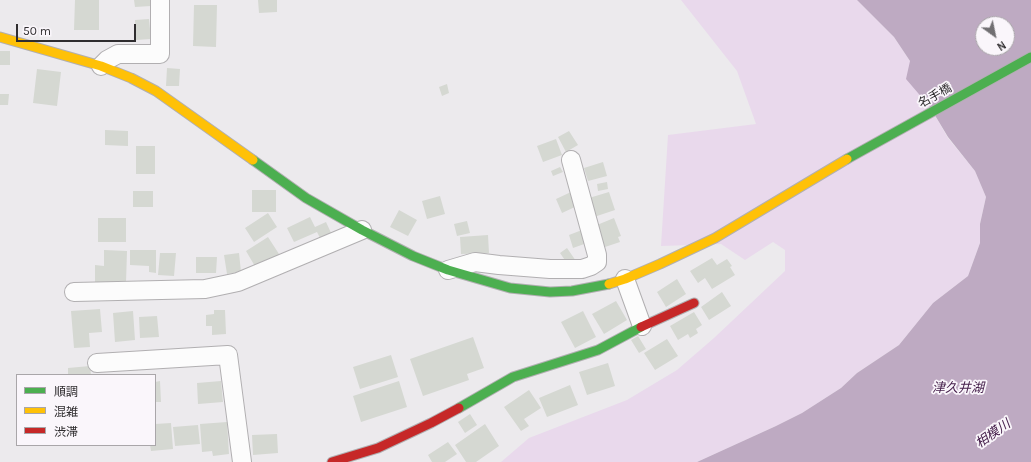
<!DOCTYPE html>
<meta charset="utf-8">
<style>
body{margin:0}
#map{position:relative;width:1031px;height:462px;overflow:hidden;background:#eceaed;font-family:Karla,"Noto Sans JP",sans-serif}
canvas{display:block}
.legend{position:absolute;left:16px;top:374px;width:140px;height:72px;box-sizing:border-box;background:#faf6fb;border:1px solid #a9a6a9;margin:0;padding:5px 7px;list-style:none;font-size:12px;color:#2f2d2f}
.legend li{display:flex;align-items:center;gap:8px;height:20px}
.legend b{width:20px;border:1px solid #a9a6a9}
.north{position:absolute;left:975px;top:16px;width:40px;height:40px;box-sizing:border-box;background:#faf6fb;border:1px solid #a9a6a9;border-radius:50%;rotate:147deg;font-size:11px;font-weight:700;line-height:16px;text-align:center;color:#2f2d2f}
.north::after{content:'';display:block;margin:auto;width:14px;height:18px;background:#716f72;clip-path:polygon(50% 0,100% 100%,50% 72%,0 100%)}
.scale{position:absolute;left:16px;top:24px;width:120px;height:18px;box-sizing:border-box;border:2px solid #2f2d2f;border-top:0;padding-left:5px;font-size:12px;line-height:14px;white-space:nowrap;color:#2f2d2f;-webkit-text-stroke:3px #faf6fb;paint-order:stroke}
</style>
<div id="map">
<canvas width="1031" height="462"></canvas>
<ul class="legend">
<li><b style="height:5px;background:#4caf50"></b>順調</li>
<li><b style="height:5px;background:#ffc107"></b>混雑</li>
<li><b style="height:5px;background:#c62828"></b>渋滞</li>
</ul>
<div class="north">N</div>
<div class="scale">50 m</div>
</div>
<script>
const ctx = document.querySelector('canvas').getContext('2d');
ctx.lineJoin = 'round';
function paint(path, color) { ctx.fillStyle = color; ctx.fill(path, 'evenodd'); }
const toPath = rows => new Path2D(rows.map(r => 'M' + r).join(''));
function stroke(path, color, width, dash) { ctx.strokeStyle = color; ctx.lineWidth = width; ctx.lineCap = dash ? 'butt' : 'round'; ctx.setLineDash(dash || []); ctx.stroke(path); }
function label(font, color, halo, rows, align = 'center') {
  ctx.font = font + ' Karla,"Noto Sans JP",sans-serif'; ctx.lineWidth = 3.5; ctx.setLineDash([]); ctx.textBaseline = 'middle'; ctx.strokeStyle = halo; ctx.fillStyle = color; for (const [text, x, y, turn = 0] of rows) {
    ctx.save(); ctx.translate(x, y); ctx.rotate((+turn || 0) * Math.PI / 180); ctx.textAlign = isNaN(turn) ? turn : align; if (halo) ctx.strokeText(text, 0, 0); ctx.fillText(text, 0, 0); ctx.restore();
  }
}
paint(toPath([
 [681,0,857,0,894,37,910,61,930,107,948,138,975,171,986,197,980,224,980,243,968,276,933,303,899,345,857,373,841,388,802,413,776,426,697,462,501,462,529,438,627,400,677,370,714,338,785,271,785,250,773,242,745,260,721,244,661,246,668,135,756,124,737,71]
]), '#e9d9ec');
paint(toPath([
 [857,0,1031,0,1031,462,697,462,776,426,802,413,841,388,857,373,899,345,933,303,968,276,980,243,980,224,986,197,975,171,948,137,930,107,906,79,910,61,894,37],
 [983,24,1007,24,1007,48,983,48]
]), '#beaac2');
paint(toPath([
 [75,0,99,0,99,30,74,30],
 [134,0,150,0,151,6,135,7],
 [258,0,277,0,277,12,259,13],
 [194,5,217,5,216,47,193,46],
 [149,19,151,39,136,40,135,20],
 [0,51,10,51,10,65,0,65],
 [167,68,180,69,179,86,166,86],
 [37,69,61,72,57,106,33,103],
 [447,84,449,93,442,96,439,87],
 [0,94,9,94,8,105,0,105],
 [105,130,128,131,128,146,105,145],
 [569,131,578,145,566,152,558,137],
 [556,139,562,155,543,162,537,146],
 [136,146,155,146,155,174,136,174],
 [603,162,607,176,588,181,584,168],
 [560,167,563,172,553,176,551,171],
 [607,182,608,189,598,191,597,184],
 [252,190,276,190,276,212,252,212],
 [133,191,153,191,153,207,133,207],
 [571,192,577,206,562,213,556,199],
 [609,192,615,210,594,217,589,198],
 [440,196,445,214,427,219,422,201],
 [399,210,417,220,408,236,390,227],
 [268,213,277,227,254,242,245,228],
 [310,217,315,227,326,222,332,235,321,240,317,232,294,242,287,228],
 [98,218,126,218,126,242,98,242],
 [614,218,621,236,618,237,620,242,605,247,597,225],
 [467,221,470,233,457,236,454,224],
 [582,230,587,243,573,248,569,235],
 [488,235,489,253,461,254,460,237],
 [268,237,279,254,256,268,246,251],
 [567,248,576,261,569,266,560,253],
 [104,250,127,251,126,283,95,282,95,265,104,266],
 [130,250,156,250,156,273,149,272,149,266,130,265],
 [160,253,176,253,174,276,158,275],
 [239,253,241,272,227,274,224,255],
 [196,257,217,257,216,273,196,273],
 [712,258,717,265,727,259,732,266,730,267,735,275,712,289,705,278,698,283,690,271],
 [677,279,686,294,666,307,657,292],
 [722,292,731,306,709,320,701,307],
 [616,301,627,320,604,334,592,314],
 [100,309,102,332,89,333,90,347,74,348,71,311],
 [214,310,225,310,226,334,212,335,212,326,206,326,206,315,214,314],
 [133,311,135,340,115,342,113,313],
 [583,311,596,337,575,348,561,322],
 [694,312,702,325,696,329,698,333,690,338,688,334,678,340,670,326],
 [157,316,159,337,140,338,139,317],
 [638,336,646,349,639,353,631,340],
 [473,337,484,368,467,374,469,380,423,396,410,359],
 [667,339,678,356,655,370,644,353],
 [391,355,398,377,360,389,353,367],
 [608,363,615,386,587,395,579,372],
 [90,366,91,375,68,375,68,368],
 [160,381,161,402,155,402,155,382],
 [221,381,223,402,198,404,197,383],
 [399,381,407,407,361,422,353,396],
 [570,385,578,405,547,417,539,398],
 [529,390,541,408,524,419,529,426,521,431,504,407],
 [470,414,477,425,465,433,458,422],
 [227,422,229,454,213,456,212,451,202,452,200,424],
 [171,423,173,449,151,451,150,445,155,445,155,424],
 [485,424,499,446,476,462,466,462,455,445],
 [198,425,200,444,175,446,173,427],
 [277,434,278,453,253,455,252,435],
 [448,442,457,454,445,462,432,462,428,455]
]), '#d5d8d2');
const street = toPath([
 [101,66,107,60,118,54,160,54,160,0],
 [448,270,475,262,499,265,550,269,582,269,591,266,597,262,597,255,571,160],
 [625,279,642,326],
 [74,292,205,289,238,282,362,230],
 [97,363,228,355,242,462]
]);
const fast = toPath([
 [847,159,1031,57],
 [253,160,306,198,362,230,413,256,448,270,510,288,550,292,572,291,609,284],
 [459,408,513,377,598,350,641,327]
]);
const slow = toPath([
 [0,37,101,66,131,78,156,91,253,160],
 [609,284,625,279,660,264,715,238,847,159]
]);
const jam = toPath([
 [641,327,694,303],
 [332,462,378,448,431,423,459,408]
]);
stroke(street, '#b1afb1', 20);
stroke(fast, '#b1afb1', 11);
stroke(slow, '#b1afb1', 11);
stroke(jam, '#b1afb1', 11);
stroke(street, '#fcfcfc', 18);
stroke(fast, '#4caf50', 9);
stroke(slow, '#ffc107', 9);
stroke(jam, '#c62828', 9);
label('12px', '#2f2d2f', '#faf6fb', [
 ["名手橋",935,96,-29]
]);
label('italic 13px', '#46204c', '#faf6fb', [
 ["津久井湖",958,388],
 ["相模川",993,434,-35]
]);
</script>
